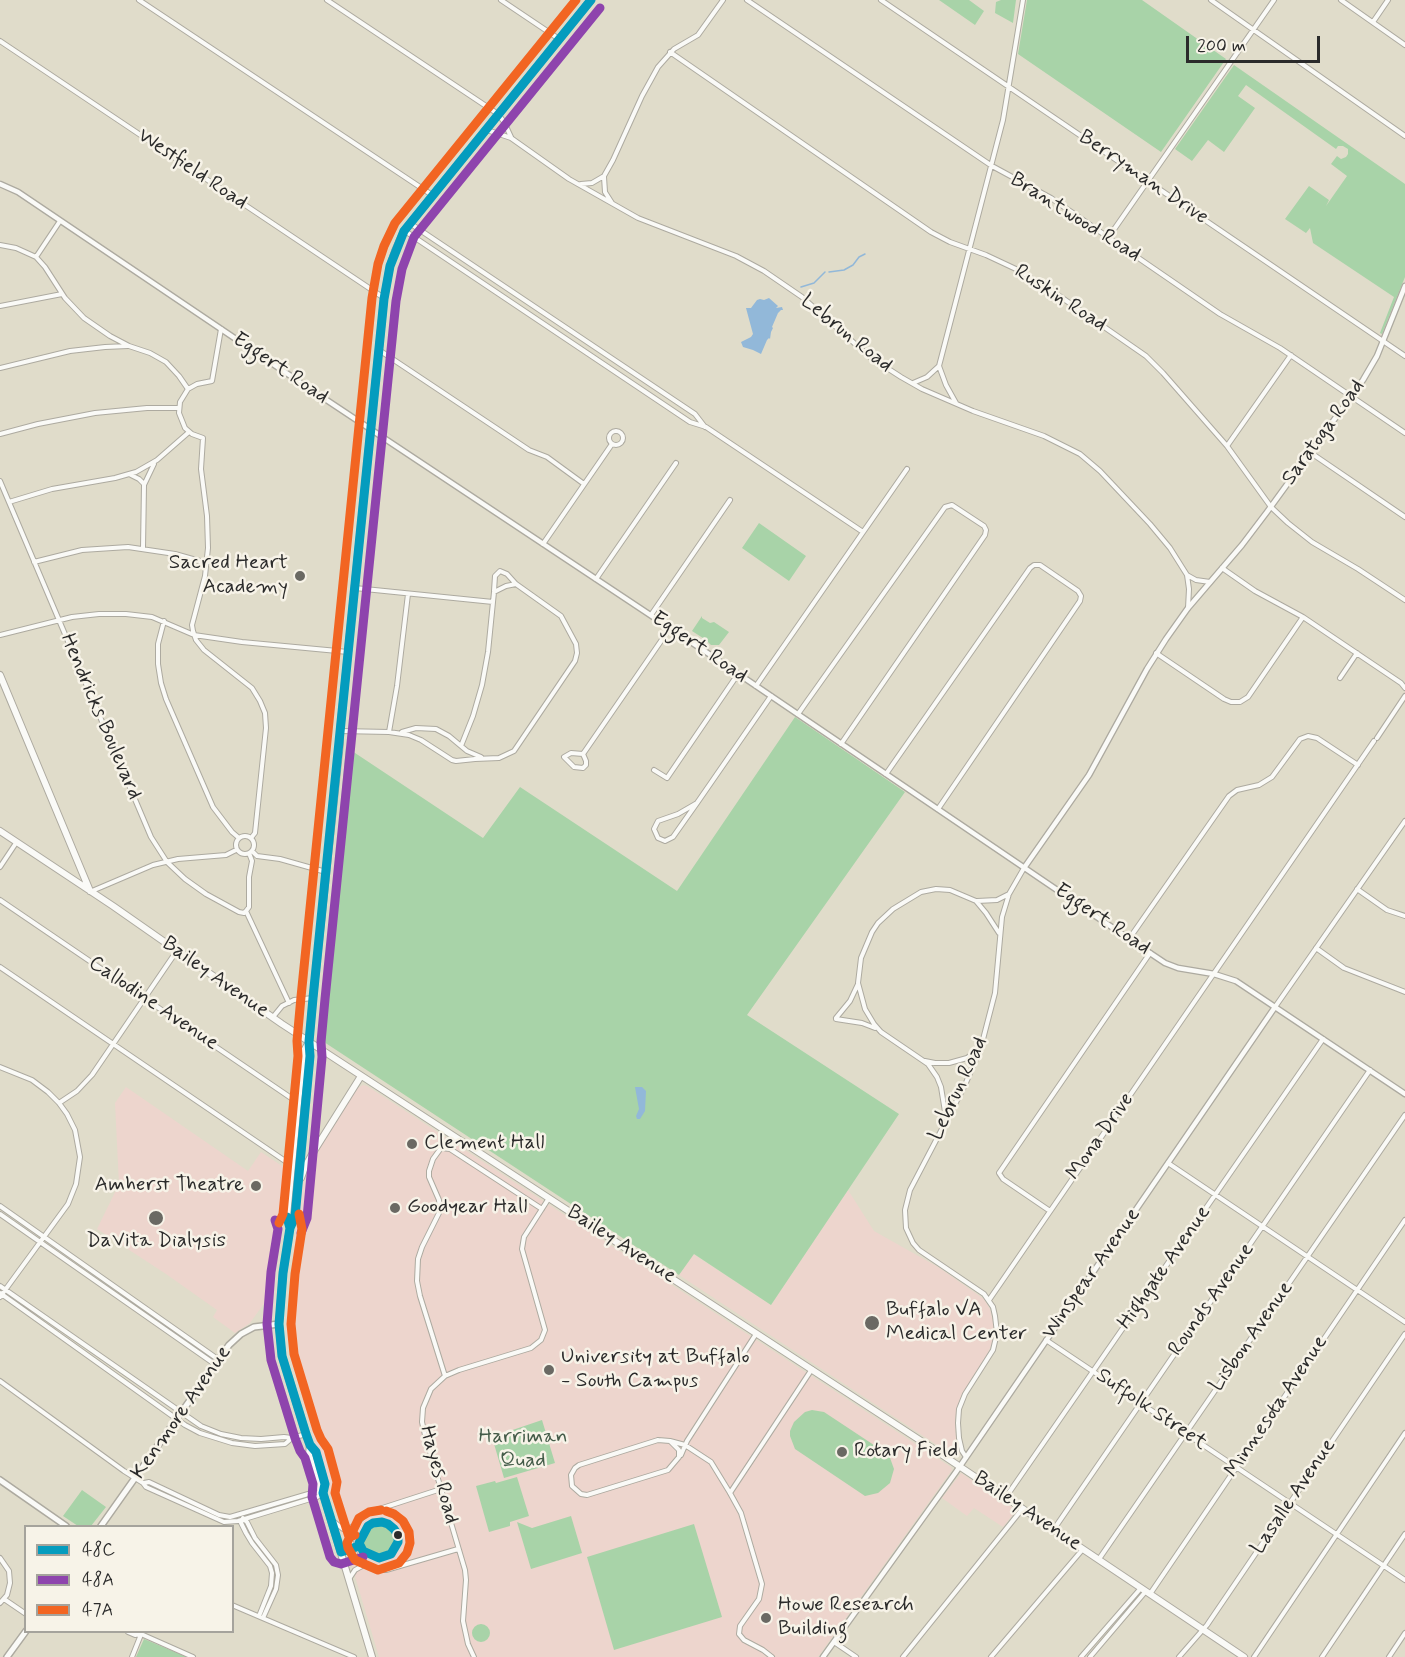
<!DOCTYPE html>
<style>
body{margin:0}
#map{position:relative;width:1405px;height:1657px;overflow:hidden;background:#e0dcca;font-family:Mynerve,sans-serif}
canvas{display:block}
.legend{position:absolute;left:24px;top:1525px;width:210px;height:108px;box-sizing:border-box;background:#f7f3e8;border:2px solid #a5a39c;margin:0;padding:8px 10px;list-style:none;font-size:18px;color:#2b2b2b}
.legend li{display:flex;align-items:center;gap:12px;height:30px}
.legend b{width:30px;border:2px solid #a5a39c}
.scale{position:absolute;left:1186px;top:36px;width:134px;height:27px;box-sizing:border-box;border:3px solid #2b2b2b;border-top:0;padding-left:8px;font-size:18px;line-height:21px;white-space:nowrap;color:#2b2b2b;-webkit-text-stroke:4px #f7f3e8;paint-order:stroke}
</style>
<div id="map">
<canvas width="1405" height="1657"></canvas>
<ul class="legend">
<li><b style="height:8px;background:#049cbe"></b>48C</li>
<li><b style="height:8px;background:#8e44ad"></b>48A</li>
<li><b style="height:8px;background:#f26522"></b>47A</li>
</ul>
<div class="scale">200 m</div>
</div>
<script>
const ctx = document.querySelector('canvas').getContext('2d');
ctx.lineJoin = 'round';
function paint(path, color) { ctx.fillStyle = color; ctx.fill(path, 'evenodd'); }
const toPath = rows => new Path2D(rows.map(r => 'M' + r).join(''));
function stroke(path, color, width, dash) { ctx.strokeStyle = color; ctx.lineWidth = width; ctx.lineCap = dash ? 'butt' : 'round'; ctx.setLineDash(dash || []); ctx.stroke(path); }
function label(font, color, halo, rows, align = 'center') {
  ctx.font = font + ' Mynerve,sans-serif'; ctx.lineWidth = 5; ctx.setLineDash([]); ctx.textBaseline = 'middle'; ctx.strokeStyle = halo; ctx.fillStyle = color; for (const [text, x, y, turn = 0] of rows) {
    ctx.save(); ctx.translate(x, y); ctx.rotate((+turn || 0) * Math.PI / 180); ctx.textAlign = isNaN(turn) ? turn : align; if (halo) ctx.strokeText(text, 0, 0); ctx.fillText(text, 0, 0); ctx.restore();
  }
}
paint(toPath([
 [363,1085,367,1086,951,1467,952,1470,818,1657,379,1657,290,1358,286,1328,295,1236,302,1187,306,1173,312,1158,356,1089],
 [126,1087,248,1171,261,1152,285,1168,270,1295,250,1323,235,1333,213,1317,217,1310,166,1274,97,1229,119,1184,115,1103],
 [848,1190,874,1231,938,1267,984,1299,990,1309,994,1326,992,1344,987,1355,962,1394,957,1407,955,1420,956,1441,960,1452,958,1456,952,1455,679,1275,693,1254,771,1305],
 [961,1473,1015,1509,1015,1512,1003,1527,974,1508,967,1516,942,1498]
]), '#edd5cd');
paint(toPath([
 [939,0,969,0,984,11,975,25],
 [1001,0,1016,0,1013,23,995,13,996,2],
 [1027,0,1142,0,1226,59,1161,152,1018,54],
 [1234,65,1405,184,1405,277,1382,334,1380,333,1394,297,1313,243,1310,228,1306,233,1285,219,1309,186,1329,200,1326,206,1347,176,1331,164,1337,156,1341,159,1346,157,1348,154,1348,149,1343,146,1338,146,1336,149,1246,85,1238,96,1255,108,1224,152,1208,140,1192,161,1175,149],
 [759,523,806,556,789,581,742,548],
 [702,616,702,618,710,623,714,622,729,632,719,645,711,645,706,640,692,631],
 [795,717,905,792,747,1015,899,1114,771,1305,694,1254,679,1275,324,1042,319,1035,346,747,483,838,520,787,677,891],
 [812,1410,824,1412,889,1455,894,1469,890,1483,878,1493,865,1496,795,1449,790,1436,790,1431,794,1422,805,1412],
 [542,1420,555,1463,504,1478,492,1437],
 [517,1477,529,1516,510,1522,510,1526,489,1532,476,1486,495,1481,496,1483],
 [82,1490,106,1507,91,1526,78,1526,63,1516],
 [571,1516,582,1553,531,1569,517,1522,532,1528],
 [694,1524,722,1617,614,1650,587,1557],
 [379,1525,388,1527,392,1530,395,1539,393,1548,386,1554,381,1555,375,1554,365,1549,362,1544,370,1529],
 '472 1633a9 9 0 1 1 18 0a9 9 0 1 1-18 0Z',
 [144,1639,187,1657,136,1657]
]), '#a8d3a8');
paint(toPath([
 [769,298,778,306,776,308,782,307,783,310,781,310,778,313,772,327,773,328,771,332,770,339,769,338,767,340,761,354,753,350,743,347,741,342,751,337,753,334,746,308,751,308,757,300,760,299,764,300],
 [635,1087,642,1087,646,1091,645,1111,640,1119,637,1119,636,1116,639,1109]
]), '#92b8d9');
stroke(toPath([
 [829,272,844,270,853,265,859,257,865,254],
 [801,287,814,283,825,272]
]), '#92b8d9', 1.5);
const minor = toPath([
 [139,0,432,195],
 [327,0,498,114,504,122,511,137],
 [501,0,559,39],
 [747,0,992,166,1051,198,1220,314,1280,348,1405,433],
 [881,0,1405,356],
 [1211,0,1405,136],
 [1341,0,1405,45],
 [1373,22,1388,0],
 [0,41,384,298],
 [670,52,931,232,950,242,986,255,1018,270,1058,295,1146,356,1163,373,1227,446,1271,507,1288,523,1312,542,1358,569,1405,600],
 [487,130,511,138,569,179,638,218,736,256,764,271,802,297,870,357,901,377,922,389,973,411,1044,436,1080,454,1100,471,1150,524,1170,548,1187,575,1196,580,1210,582],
 [604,177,605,192,612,203],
 [581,184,592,183,604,176,613,160,642,96,658,67,674,49,698,35,723,0],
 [411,224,695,414,705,427],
 [405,231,690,422,706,427,863,532],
 [1108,238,1274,0],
 [0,245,16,248,36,257,45,267,65,298,84,318,110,336,129,346,150,353,166,362,179,376,188,389],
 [36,257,60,221],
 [0,306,62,294],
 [221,329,212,381,197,384,188,389,180,402,179,413,185,428,192,434,203,438,201,469,207,516,208,548,205,576,192,625,193,631,196,640,204,650,252,688,260,701,265,713,266,728,255,833,251,838],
 [379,350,529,450,547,457,584,484],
 [939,366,946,385,956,403],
 [0,368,70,351,105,347,128,346],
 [913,383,927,377,939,366,1003,120,1023,0],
 '609 438a7 7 0 1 1 14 0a7 7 0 1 1-14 0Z',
 [0,434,38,424,95,413,147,408,179,408],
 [1227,446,1291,355],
 [1311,453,1405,517],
 [131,475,139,479,144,484],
 [0,481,151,837,167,862,185,879,206,894,239,912,244,913,246,911],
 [9,502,52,489,115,478,136,472,157,460,189,432],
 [543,544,612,444],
 [143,548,144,485,154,464],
 [34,562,82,550,128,547,175,554,207,563],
 [1222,568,1255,591,1303,617,1401,683,1405,688],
 [1187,575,1189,589,1188,608],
 [596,579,676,463],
 [355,588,493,602],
 [494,591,495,576,500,571,507,574,516,584],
 [651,615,730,500],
 [164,621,158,644,158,664,161,683,166,699,213,807,232,832,239,838],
 [0,635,72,617,99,614,126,614,152,617,194,635,242,642,348,652],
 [1156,653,1224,699,1231,702,1240,702,1248,697,1303,617],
 [1340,678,1357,653],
 [756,686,907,469],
 [798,714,945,507,952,505,984,526,986,530,985,535,841,744],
 [340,731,389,732,409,735,421,740,452,760,456,761,475,759,499,758,514,751,575,661,577,653,576,644,561,616,516,584,506,586,494,592,488,652,482,685,473,716,461,746],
 [389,732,397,686,408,594],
 [402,732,416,728,436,729,449,736,467,751,481,757],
 [1377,738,1405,696],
 [583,754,571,753,564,757,574,767,583,768,586,765,586,761,583,754,670,628],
 [654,770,667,778,738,674],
 [886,774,1030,568,1034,565,1040,565,1078,591,1081,596,1080,601,938,809],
 [697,803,678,814,658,821,654,829,658,838,665,841,673,837,697,803,771,696],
 '236 845a9 9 0 1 1 18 0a9 9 0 1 1-18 0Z',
 [252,851,257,856,280,859,326,872],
 [0,867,16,843],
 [1357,889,1387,910,1405,916],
 [92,891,153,865,178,859,226,855,236,850],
 [0,900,297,1102],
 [977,901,997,900,1009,894],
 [246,911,289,1003],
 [246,911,249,907,249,877,252,861,249,853],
 [1129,939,1229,796,1237,790,1259,785,1272,777,1300,739,1308,736,1317,738,1358,765],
 [1316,948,1344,968,1405,992],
 [0,967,291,1165],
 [1275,1007,1405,821],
 [273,1017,282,1006,294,1000,313,998],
 [836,1018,850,1001,858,984],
 [836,1019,862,1023,875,1028],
 [925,1061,935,1063,949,1063,967,1058,979,1049],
 [0,1067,32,1080,48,1092,59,1103,67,1114,75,1130,80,1157,76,1184,68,1204,0,1297],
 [59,1103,77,1091,92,1075,176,952],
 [946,1118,941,1087,937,1077,928,1064,881,1032,874,1024,865,1009,858,983,861,958,872,932,878,923,893,909,921,892,936,889,950,890,976,901,986,913,999,933],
 [1168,1163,1405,1322],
 [0,1206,219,1360],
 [1050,1211,1003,1179,999,1173,1150,953],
 [0,1214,216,1365],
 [0,1286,201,1426,221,1434,241,1438,261,1439,284,1437,292,1438],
 [0,1293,185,1425,200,1433,232,1443,255,1446,285,1444,292,1438,306,1434],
 [989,1300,1374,741],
 [1046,1340,1405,1580],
 [445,1376,420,1296,417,1281,418,1259,422,1247,440,1211,439,1200,429,1177,429,1171,433,1159,441,1148,450,1149,542,1209],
 [0,1381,124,1471,143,1483,146,1487,224,1522,238,1521,317,1497,323,1493],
 [658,1440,670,1441,679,1450,679,1457,668,1470,587,1495,581,1494,572,1486,571,1475,575,1468,579,1465,658,1440],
 [670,1441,685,1445,711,1462,730,1493,741,1513,762,1584,759,1599,740,1626,739,1634,744,1640,763,1650,772,1657],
 [681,1455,687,1441,756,1334],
 [966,1457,962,1451,959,1438,958,1423,959,1409,965,1394,993,1350,997,1333,995,1316,993,1307,984,1294,919,1250,913,1243,906,1228,905,1210,910,1190,965,1085,981,1047,995,993,1002,917,1009,894,1024,868],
 [144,1483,149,1482,219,1515,230,1517,315,1492,323,1493],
 [441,1489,367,1513,355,1525,351,1541,352,1548,356,1556,364,1565,379,1570,386,1570,458,1549],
 [730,1493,812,1369],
 [1006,1497,1323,1039],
 [243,1518,241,1523,246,1533,252,1543,270,1566,272,1573,271,1586,259,1616],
 [243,1519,247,1522,255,1538,276,1565,278,1575,276,1589,263,1618],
 [333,1521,343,1529,348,1529,354,1526],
 [1054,1529,1370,1070],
 [341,1552,352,1548],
 [0,1558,9,1571,10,1583,7,1595,0,1603],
 [1099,1559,1405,1115],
 [349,1579,355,1570,364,1565],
 [1150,1594,1405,1220],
 [4,1599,26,1614],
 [232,1605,354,1657],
 [128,1632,135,1635,141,1634,193,1657],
 [834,1642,856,1657],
 [132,1657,142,1632],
 [474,1657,468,1644,463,1621,466,1580,465,1570,425,1435,422,1422,423,1408,431,1389,445,1376,459,1370,531,1348,541,1340,545,1330,522,1249,524,1237,549,1198],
 [903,1657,1023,1508],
 [991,1657,1083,1549],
 [1081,1657,1141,1588],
 [1090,1657,1146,1591],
 [1179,1657,1207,1625,1405,1334],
 [1254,1657,1405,1433],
 [1322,1657,1405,1534],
 [1389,1657,1405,1633]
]);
const tertiary = toPath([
 [0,184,18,192,307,387,712,656,1150,953,1165,963,1178,968,1214,974,1236,981,1405,1094],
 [1024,868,1089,775,1147,669,1166,639,1188,608,1242,545,1267,512,1363,380,1377,356,1405,286],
 [823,1657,956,1472,1275,1007]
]);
const secondary = toPath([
 [0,1480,66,1526],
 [101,1526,229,1345,241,1334,254,1327,279,1324],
 [7,1657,26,1631]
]);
const primary = toPath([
 [0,675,90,891],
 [0,831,113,906,282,1024,938,1452,1244,1657],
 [309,1042,304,1051,298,1103,287,1216,290,1228,283,1273,279,1324,282,1356,306,1434,310,1445,316,1452,325,1484,323,1493],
 [301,1178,305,1167,314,1151,361,1076],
 [290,1228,295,1217,298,1185,310,1056,309,1042,313,998,340,743,340,731,384,299,390,266,395,251,404,231,591,0],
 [310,1445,309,1454,319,1487,323,1493,372,1657]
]);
stroke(minor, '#adaaa0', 6);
stroke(tertiary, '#adaaa0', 7);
stroke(secondary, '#adaaa0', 8);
stroke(primary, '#adaaa0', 8);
stroke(minor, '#fafaf7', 4);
stroke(tertiary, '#fafaf7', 4.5);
stroke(secondary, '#fafaf7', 5);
stroke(primary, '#fafaf7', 6);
stroke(toPath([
 [287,1217,290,1228,283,1273,279,1324,282,1356,306,1434,310,1445,316,1452,325,1484,323,1493,341,1552,359,1546],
 [290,1228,295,1217,310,1056,309,1042,313,998,384,299,390,266,404,231,591,0],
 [382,1522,388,1524,394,1529,398,1535,398,1542,391,1554,379,1558,363,1551,359,1543,368,1526,373,1523,382,1522]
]), '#049cbe', 9);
stroke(toPath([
 [275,1220,278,1229,271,1272,267,1324,271,1360,295,1438,300,1451,305,1458,313,1484,312,1497,330,1557,334,1562,341,1564,363,1557],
 [301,1233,307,1218,322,1057,321,1042,325,999,396,301,402,269,414,237,600,8]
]), '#8e44ad', 9);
stroke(toPath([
 [299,1214,302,1229,295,1274,291,1324,294,1354,317,1430,321,1439,328,1449,337,1482,335,1493,349,1537,355,1535],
 [279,1223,283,1214,298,1056,297,1041,301,997,372,298,378,264,384,246,395,223,576,0],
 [381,1510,369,1512,359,1518,347,1543,348,1548,355,1560,378,1570,399,1563,407,1553,410,1543,409,1532,403,1521,394,1514,386,1511]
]), '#f26522', 9);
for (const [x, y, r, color] of [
 [300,576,6,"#6a6963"],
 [412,1144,6,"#6a6963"],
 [256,1186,6,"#6a6963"],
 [395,1208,6,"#6a6963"],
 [156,1218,8,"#6a6963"],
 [872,1323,8,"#6a6963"],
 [549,1370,6,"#6a6963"],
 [842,1452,6,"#6a6963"],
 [398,1535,5,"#2b2b2b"],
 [766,1618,6,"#6a6963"]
]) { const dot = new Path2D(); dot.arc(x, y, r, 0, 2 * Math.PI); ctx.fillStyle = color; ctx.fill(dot); stroke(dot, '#f7f3e8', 2); }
label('21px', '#2b2b2b', '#f7f3e8', [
 ["Westfield Road",192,170,34],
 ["Berryman Drive",1143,178,34],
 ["Brantwood Road",1075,218,32],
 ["Ruskin Road",1060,299,33],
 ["Lebrun Road",846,334,39],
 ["Eggert Road",280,369,34],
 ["Saratoga Road",1324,433,-54],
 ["Eggert Road",699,648,34],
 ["Hendricks Boulevard",100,717,67],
 ["Eggert Road",1102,920,34],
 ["Bailey Avenue",215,978,35],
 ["Callodine Avenue",153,1004,34],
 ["Lebrun Road",959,1089,-65],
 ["Mona Drive",1101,1137,-55],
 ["Bailey Avenue",621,1245,33],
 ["Highgate Avenue",1165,1268,-55],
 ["Winspear Avenue",1092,1274,-55],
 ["Rounds Avenue",1212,1300,-55],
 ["Lisbon Avenue",1252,1337,-55],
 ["Minnesota Avenue",1277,1407,-56],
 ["Suffolk Street",1151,1410,34],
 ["Kenmore Avenue",182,1413,-55],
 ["Hayes Road",438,1475,75],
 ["Lasalle Avenue",1294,1497,-56],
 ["Bailey Avenue",1027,1512,34]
]);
label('21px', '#2b2b2b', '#f7f3e8', [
 ["Sacred Heart",288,564,"right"],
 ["Academy",288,588,"right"],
 ["Clement Hall",424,1144],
 ["Amherst Theatre",244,1186,"right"],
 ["Goodyear Hall",407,1208],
 ["DaVita Dialysis",156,1242,"center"],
 ["Buffalo VA",886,1311],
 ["Medical Center",886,1335],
 ["University at Buffalo",561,1358],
 ["- South Campus",561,1382],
 ["Rotary Field",854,1452],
 ["Howe Research",778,1606],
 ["Building",778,1630]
], 'left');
label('21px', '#435b48', '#f7f3e8', [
 ["Harriman",523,1438],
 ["Quad",523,1462]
]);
</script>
